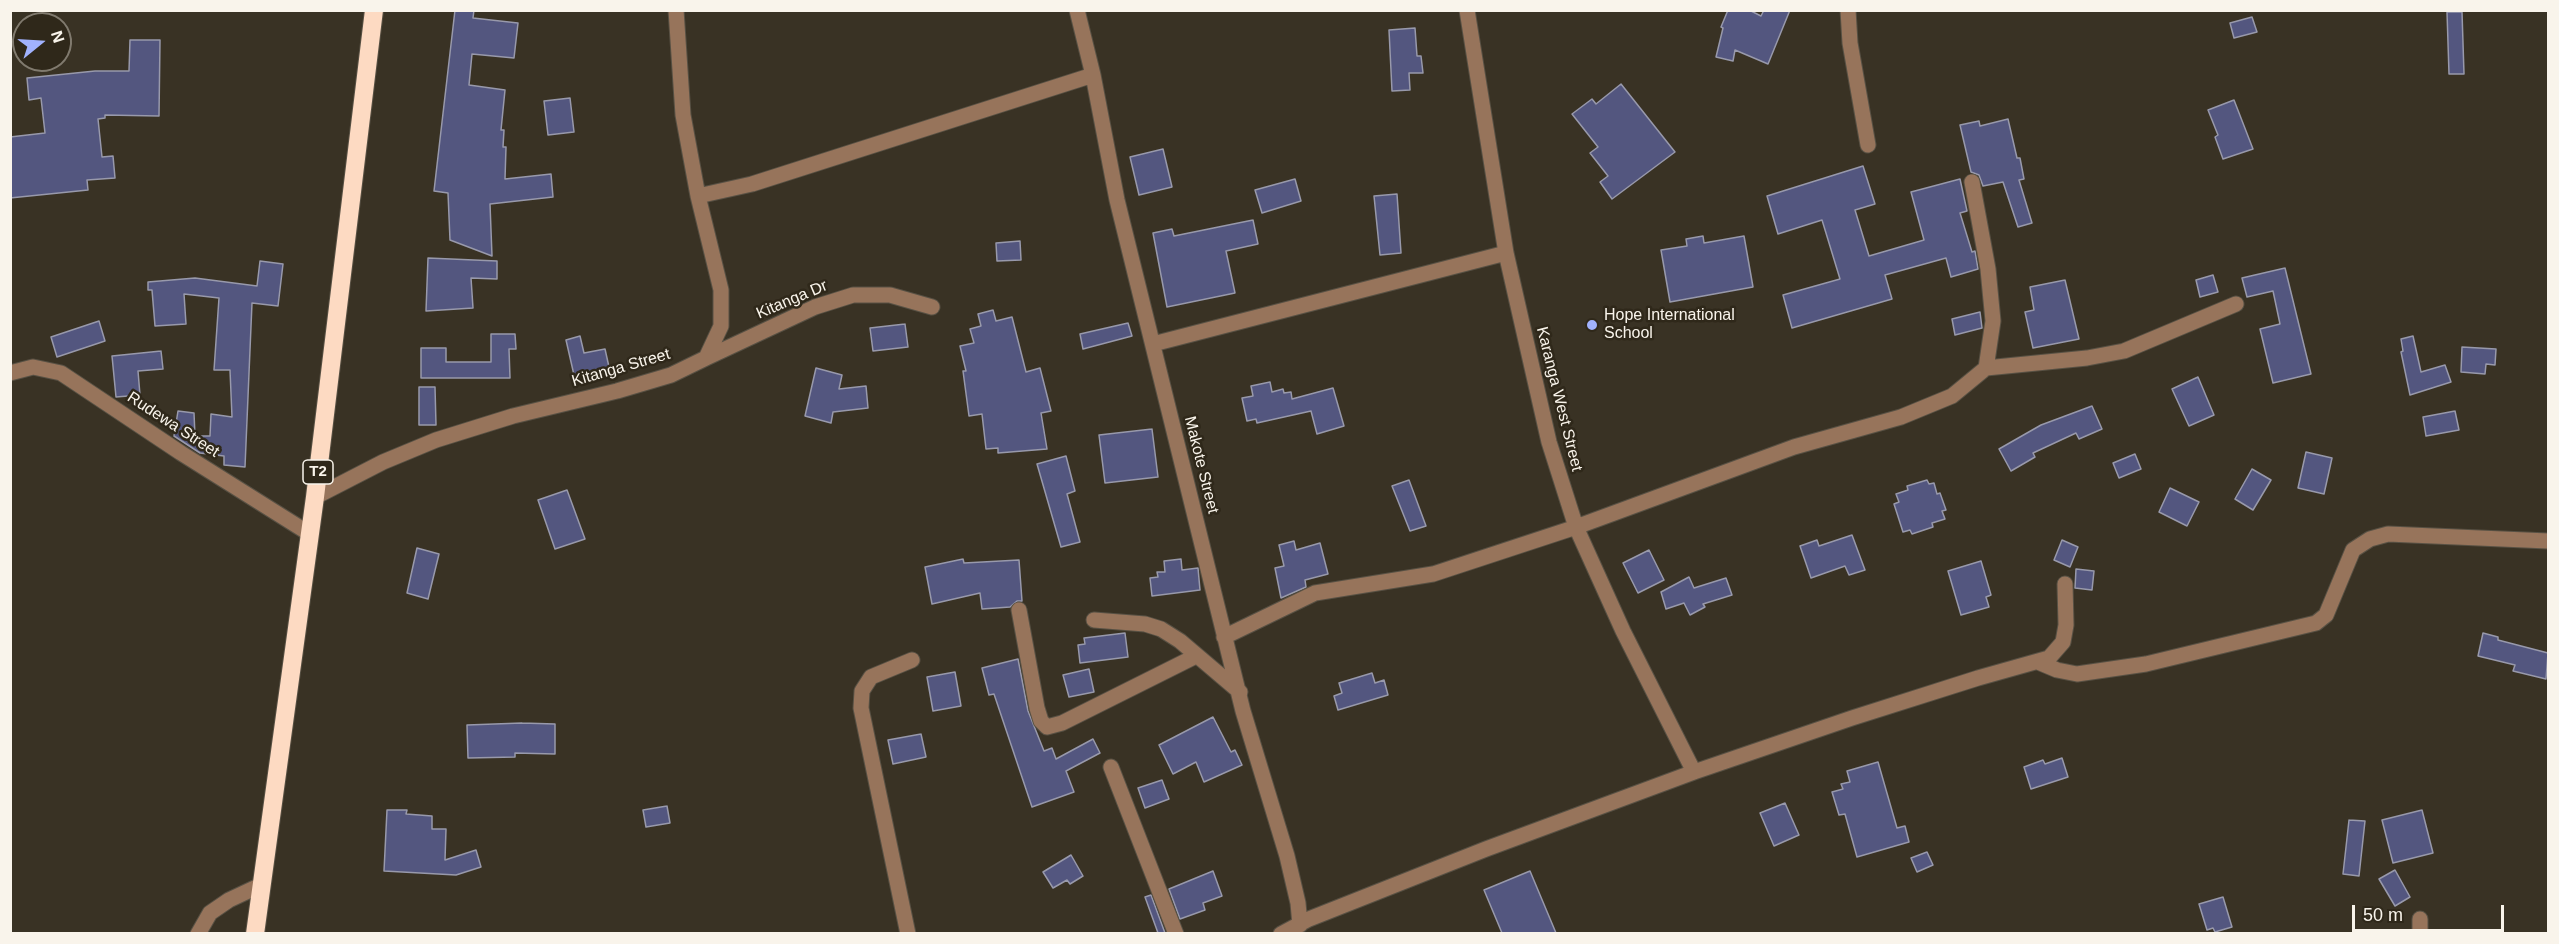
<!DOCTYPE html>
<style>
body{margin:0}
#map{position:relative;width:2559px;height:944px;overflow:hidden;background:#393224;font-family:Arial,sans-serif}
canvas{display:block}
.frame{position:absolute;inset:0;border:12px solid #f9f4eb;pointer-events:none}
.north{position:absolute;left:12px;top:12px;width:60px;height:60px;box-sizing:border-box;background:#2f281a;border:2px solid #807a6e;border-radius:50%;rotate:72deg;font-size:16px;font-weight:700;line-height:24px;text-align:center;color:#f9f4eb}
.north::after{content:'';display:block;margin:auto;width:21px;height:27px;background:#a1b2fd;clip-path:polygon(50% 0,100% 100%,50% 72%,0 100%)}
.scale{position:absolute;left:2352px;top:905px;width:152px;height:27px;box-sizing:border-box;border:3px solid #f9f4eb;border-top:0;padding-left:8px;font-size:18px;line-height:21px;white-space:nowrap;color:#f9f4eb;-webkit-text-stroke:4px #2f281a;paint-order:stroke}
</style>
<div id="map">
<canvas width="2559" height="944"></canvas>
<div class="frame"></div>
<div class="north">N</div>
<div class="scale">50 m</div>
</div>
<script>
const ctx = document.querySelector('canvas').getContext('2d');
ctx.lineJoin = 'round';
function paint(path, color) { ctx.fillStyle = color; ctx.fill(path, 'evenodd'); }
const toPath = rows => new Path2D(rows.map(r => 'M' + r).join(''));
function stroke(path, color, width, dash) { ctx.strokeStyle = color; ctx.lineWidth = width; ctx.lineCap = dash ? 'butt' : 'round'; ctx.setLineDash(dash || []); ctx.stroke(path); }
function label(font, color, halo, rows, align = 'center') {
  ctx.font = font + ' Arial,sans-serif'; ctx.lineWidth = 5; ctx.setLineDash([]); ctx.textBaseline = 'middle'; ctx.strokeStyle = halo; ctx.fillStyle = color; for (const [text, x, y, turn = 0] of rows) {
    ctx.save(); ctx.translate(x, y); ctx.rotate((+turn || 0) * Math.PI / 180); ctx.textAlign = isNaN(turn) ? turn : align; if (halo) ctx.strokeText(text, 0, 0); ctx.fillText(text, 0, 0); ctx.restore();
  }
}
const building = toPath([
 [455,10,474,10,473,18,518,23,514,58,472,54,469,85,505,90,501,130,504,130,503,147,506,147,505,179,551,174,553,197,490,204,492,256,450,240,448,193,434,191,455,10],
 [1728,10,1749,10,1761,16,1764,10,1790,10,1768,64,1735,50,1733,61,1716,57,1723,28,1721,27,1728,10],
 [2447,12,2462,12,2464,74,2449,74,2447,12],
 [2252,17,2257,32,2234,38,2230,23,2252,17],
 [1415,28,1417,56,1421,56,1423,73,1409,73,1410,90,1392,91,1389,30,1415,28],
 [130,40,160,40,159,116,105,115,105,118,98,119,102,157,113,156,115,178,87,180,88,190,10,198,10,137,45,133,41,98,29,100,27,78,95,71,129,71,130,40],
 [1621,84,1675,152,1612,199,1600,182,1608,176,1590,153,1598,147,1572,114,1592,99,1596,104,1621,84],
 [570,98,574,132,548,135,544,101,570,98],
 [2234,100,2253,149,2223,159,2215,137,2218,135,2208,110,2234,100],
 [2008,119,2017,158,2020,158,2024,179,2019,180,2032,223,2018,227,2003,182,1983,186,1979,175,1971,172,1960,125,1979,121,1980,126,2008,119],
 [1163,149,1172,187,1139,195,1130,157,1163,149],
 [1863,166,1875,204,1855,210,1869,256,1924,240,1911,192,1960,179,1967,211,1960,213,1972,252,1975,251,1978,269,1951,277,1946,258,1885,275,1892,299,1792,328,1783,295,1840,279,1822,220,1778,234,1767,196,1863,166],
 [1295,179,1301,201,1262,213,1255,190,1295,179],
 [1397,194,1401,253,1380,255,1374,196,1397,194],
 [1253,220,1258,244,1226,251,1235,293,1167,307,1153,233,1172,229,1174,236,1253,220],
 [1703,236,1704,243,1744,236,1753,287,1670,302,1661,250,1687,246,1686,239,1703,236],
 [1020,241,1021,260,997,261,996,243,1020,241],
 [428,258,497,261,497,279,471,278,473,308,426,311,428,258],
 [260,261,283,264,278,306,252,303,245,467,224,465,224,456,200,453,174,436,178,411,194,413,195,436,210,436,211,414,232,417,230,370,214,370,219,298,184,294,186,324,155,326,152,290,148,290,148,282,195,278,257,286,260,261],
 [2285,268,2311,374,2273,383,2260,329,2280,324,2273,291,2247,297,2242,278,2285,268],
 [2213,275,2218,292,2200,297,2196,280,2213,275],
 [2065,280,2079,339,2033,348,2025,312,2034,310,2030,287,2065,280],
 [993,310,996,321,1012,317,1026,372,1040,368,1051,411,1041,413,1047,449,998,453,998,448,986,449,982,414,969,416,963,371,966,371,960,346,974,343,970,329,981,326,978,314,993,310],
 [1980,312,1982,328,1955,335,1952,319,1980,312],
 [99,321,105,341,57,357,51,337,99,321],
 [1128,323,1132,336,1083,349,1080,334,1128,323],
 [905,324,908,347,873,351,870,328,905,324],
 [491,334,515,334,516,349,509,349,510,378,421,378,421,348,446,348,446,362,491,362,491,334],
 [580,336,584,353,605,349,609,367,574,375,566,340,580,336],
 [2413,336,2421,372,2445,365,2451,382,2410,395,2401,352,2403,351,2401,339,2413,336],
 [2462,347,2496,349,2495,365,2486,364,2485,374,2461,372,2462,347],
 [161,351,163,369,138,371,140,395,116,397,112,356,161,351],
 [816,368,842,375,839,389,866,386,868,408,833,412,831,423,805,416,816,368],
 [2198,377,2214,415,2189,426,2172,389,2198,377],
 [1270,382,1272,392,1283,389,1284,393,1291,392,1292,399,1333,388,1344,426,1317,434,1311,411,1257,423,1256,419,1247,421,1242,398,1253,396,1251,386,1270,382],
 [419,387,435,387,436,425,419,425,419,387],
 [2092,406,2102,429,2079,439,2076,433,2033,453,2035,457,2011,471,1999,449,2041,425,2092,406],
 [2455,411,2459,430,2426,436,2423,417,2455,411],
 [1152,429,1158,477,1105,483,1099,435,1152,429],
 [2306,452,2332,458,2324,494,2298,488,2306,452],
 [2135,454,2141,469,2119,478,2113,463,2135,454],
 [1066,456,1075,491,1067,494,1080,542,1061,547,1037,464,1066,456],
 [2252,469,2271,480,2253,510,2235,499,2252,469],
 [1409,480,1426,526,1410,531,1392,486,1409,480],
 [1927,480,1929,484,1934,483,1937,494,1940,493,1946,510,1942,511,1945,519,1932,523,1933,527,1912,534,1910,530,1903,532,1894,504,1899,502,1896,494,1908,490,1907,486,1927,480],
 [2170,488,2199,502,2187,526,2159,512,2170,488],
 [567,490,585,539,555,549,538,500,567,490],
 [1852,535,1865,570,1849,575,1845,566,1811,578,1800,546,1817,540,1819,546,1852,535],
 [2062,540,2078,547,2070,567,2054,560,2062,540],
 [1294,541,1296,550,1320,543,1328,574,1305,580,1306,587,1281,598,1275,568,1284,566,1279,545,1294,541],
 [417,548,439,554,428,599,407,593,417,548],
 [1649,550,1664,580,1638,593,1623,563,1649,550],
 [963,559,964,563,1019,560,1022,601,1017,601,1010,607,982,609,980,593,932,604,925,567,963,559],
 [1181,559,1182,570,1198,568,1200,590,1152,596,1150,578,1158,577,1157,572,1165,572,1164,561,1181,559],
 [1981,561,1991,595,1986,597,1989,607,1961,615,1948,571,1981,561],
 [2076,569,2094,571,2092,590,2075,588,2076,569],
 [1689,577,1694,588,1726,578,1732,595,1703,604,1705,607,1690,615,1684,603,1666,609,1661,592,1689,577],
 [1125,633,1128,657,1080,663,1078,645,1085,644,1084,638,1125,633],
 [2483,633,2498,637,2498,640,2548,653,2546,679,2513,671,2515,665,2478,656,2483,633],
 [1018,659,1028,711,1044,751,1052,748,1056,759,1093,739,1100,753,1066,771,1074,792,1032,807,994,694,989,695,982,668,1018,659],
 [1089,669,1094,692,1069,697,1063,675,1089,669],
 [955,672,961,706,933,711,927,677,955,672],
 [1372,673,1375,683,1384,680,1388,695,1338,710,1334,696,1342,693,1339,683,1372,673],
 [1213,717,1231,752,1235,750,1242,765,1204,782,1196,762,1173,774,1159,745,1213,717],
 [522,723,555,724,555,754,515,753,515,757,468,758,467,725,522,723],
 [921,734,926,757,893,764,888,740,921,734],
 [2062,758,2068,777,2031,789,2024,767,2043,760,2045,764,2062,758],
 [1878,762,1897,828,1905,826,1909,842,1857,857,1845,814,1839,815,1832,792,1843,789,1841,784,1850,782,1847,771,1878,762],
 [1162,780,1169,799,1145,808,1138,788,1162,780],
 [1785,803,1799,835,1774,846,1760,813,1785,803],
 [667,806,670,823,646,827,643,810,667,806],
 [387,810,407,810,406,814,432,816,432,829,446,829,445,860,476,850,481,867,456,875,384,871,387,810],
 [2422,810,2433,853,2393,863,2382,820,2422,810],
 [2349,820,2365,821,2359,876,2343,874,2349,820],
 [1927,852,1933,865,1917,872,1911,858,1927,852],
 [1071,855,1083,876,1070,884,1067,880,1053,888,1043,872,1071,855],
 [2395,870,2410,897,2395,906,2379,879,2395,870],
 [1213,871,1222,896,1203,903,1205,910,1180,919,1169,889,1213,871],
 [1530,871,1556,933,1502,933,1484,890,1530,871],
 [1151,895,1165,933,1158,933,1145,897,1151,895],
 [2223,897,2232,927,2215,932,2213,928,2207,930,2199,904,2223,897]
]);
paint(building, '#53567f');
stroke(building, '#9899ab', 1.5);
const minor = toPath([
 [1077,10,1093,75,1117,200,1243,711,1287,856,1298,903,1300,925],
 [1467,10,1506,253,1549,442,1576,527,1623,631,1694,772],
 [1848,10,1850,43,1868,145],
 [698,196,752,184,1093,75],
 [1153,344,1506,253],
 [706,358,815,307,853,295,890,295,932,307],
 [1986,368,2087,358,2124,351,2236,304],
 [10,373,33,367,61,373,181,453,310,534],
 [315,497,383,462,436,440,513,416,617,391,671,375,706,358,721,326,721,290,698,196,683,115,676,10],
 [1019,610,1037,708,1041,721,1047,727,1062,723,1196,656],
 [1094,620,1145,624,1161,629,1180,641,1240,692],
 [1224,637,1315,593,1433,574,1576,527,1794,447,1901,417,1952,396,1986,368,1993,321,1988,269,1972,182],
 [2038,662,2057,670,2077,674,2146,664,2316,623,2326,615,2353,550,2370,539,2388,534,2548,541],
 [1111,767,1176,934],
 [198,934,210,913,229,900,261,885],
 [908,934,861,708,862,691,871,677,912,660],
 [1281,934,1309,919,1486,849,1694,772,1852,718,1978,678,2049,658,2063,642,2066,625,2065,584],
 [2420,934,2420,919]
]);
const highway = toPath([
 [255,934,315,497,374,10]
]);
stroke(minor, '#585144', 17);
stroke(highway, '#585144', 20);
stroke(minor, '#97745b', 15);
stroke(highway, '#fddac2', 18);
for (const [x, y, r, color] of [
 [1592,325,6,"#a1b2fd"]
]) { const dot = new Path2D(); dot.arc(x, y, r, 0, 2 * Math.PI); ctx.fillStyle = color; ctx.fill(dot); stroke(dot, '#2f281a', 2); }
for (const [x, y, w] of [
 [318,472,30]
]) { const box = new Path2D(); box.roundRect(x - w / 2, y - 12, w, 24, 4.5); ctx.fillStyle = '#2f281a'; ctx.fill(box); stroke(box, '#f9f4eb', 1.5); }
label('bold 15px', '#f9f4eb', null, [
 ["T2",318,472]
]);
label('16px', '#f9f4eb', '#2f281a', [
 ["Kitanga Dr",792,300,-23],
 ["Kitanga Street",621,368,-16],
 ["Karanga West Street",1559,399,76],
 ["Rudewa Street",173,425,33],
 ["Makote Street",1201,465,76]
]);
label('16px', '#f9f4eb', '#2f281a', [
 ["Hope International",1604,316],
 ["School",1604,334]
], 'left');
</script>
